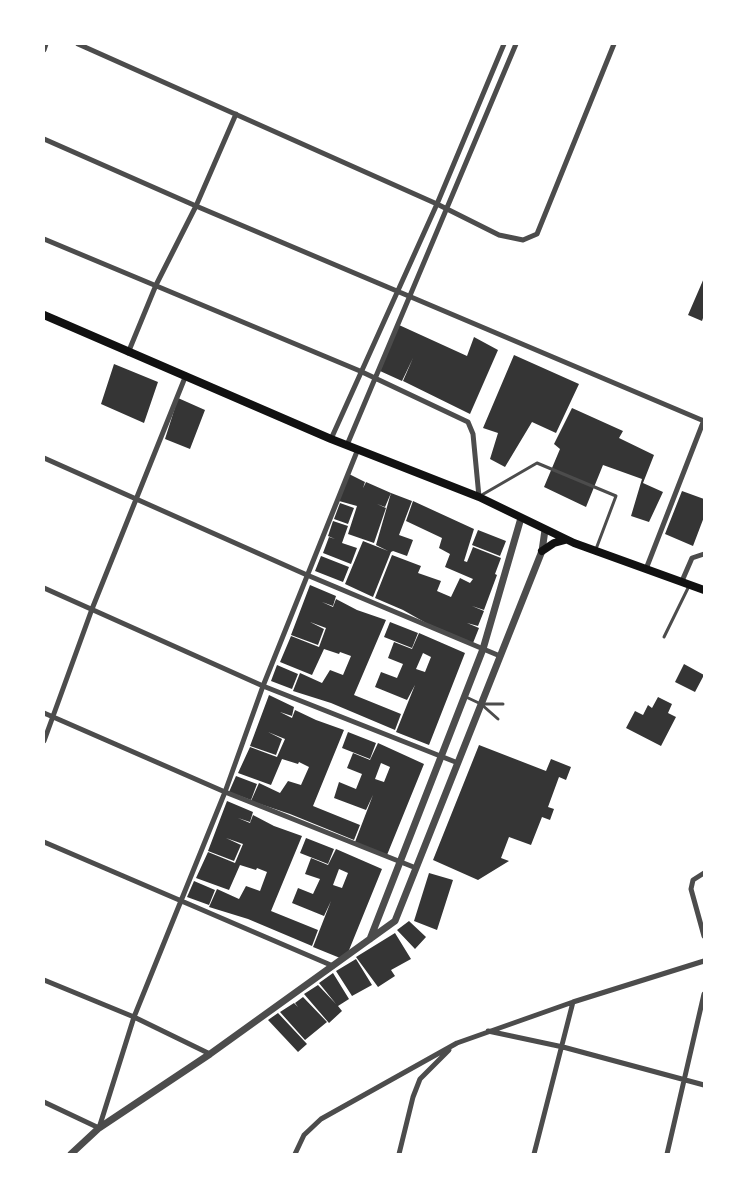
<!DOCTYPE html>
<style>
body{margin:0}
#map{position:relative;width:748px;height:1198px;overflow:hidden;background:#fff;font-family:"Archivo Narrow",sans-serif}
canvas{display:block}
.frame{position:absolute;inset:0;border:45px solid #fff;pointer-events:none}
</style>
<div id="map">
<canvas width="748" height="1198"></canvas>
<div class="frame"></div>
</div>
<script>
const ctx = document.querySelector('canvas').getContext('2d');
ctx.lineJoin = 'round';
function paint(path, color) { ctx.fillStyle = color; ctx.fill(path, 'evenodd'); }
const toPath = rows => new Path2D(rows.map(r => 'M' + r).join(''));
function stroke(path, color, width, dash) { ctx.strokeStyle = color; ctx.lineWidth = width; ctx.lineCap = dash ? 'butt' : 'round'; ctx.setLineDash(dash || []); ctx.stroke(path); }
paint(toPath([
 [704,278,704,315,702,321,688,315],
 [399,325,467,356,474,337,498,350,470,414,403,381,413,358,402,381,380,371],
 [514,355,579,384,556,433,532,422,505,467,490,459,498,433,483,428],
 [114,364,158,382,144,423,101,404],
 [178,398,205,410,190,449,165,439],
 [572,408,623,431,619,438,654,455,643,483,663,492,649,522,631,516,642,479,603,465,586,507,544,487,560,449,554,444],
 [349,474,365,482,363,488,366,482,391,493,385,507,377,504,386,508,374,543,348,534,357,506,339,501],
 [682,491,704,499,704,517,693,546,665,534],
 [391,493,412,501,399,535,413,540,407,556,393,551,391,552,373,597,345,584,363,541,388,551,376,545],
 [413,501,474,529,464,561,467,562,473,547,501,558,495,574,497,575,484,610,472,606,484,611,478,626,467,623,479,628,473,643,426,623,403,610,375,598,392,555,421,566,418,573,441,581,437,591,451,597,460,578,470,583,473,579,445,567,450,554,439,548,442,538,406,521],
 [340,503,354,508,348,524,334,519],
 [333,521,348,526,342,543,357,548,351,564,323,553,329,537,335,539,328,536],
 [478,530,506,541,500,556,472,545],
 [321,556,349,567,343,582,315,571],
 [310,585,336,596,333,606,322,602,333,607,336,599,357,610,386,620,354,695,401,714,395,730,331,703,293,691,300,673,322,683,330,670,343,675,351,656,340,652,339,654,324,649,312,675,280,662,291,636,319,647,326,628,310,622,324,629,318,645,291,635],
 [390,622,418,633,412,648,384,637],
 [419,633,465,653,429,745,396,732,415,685,407,700,375,687,381,672,397,678,403,664,388,658,394,642,412,649],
 [423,653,431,657,425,672,416,669],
 [684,664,704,675,695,692,675,682],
 [277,665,298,674,292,689,271,681],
 [269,695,294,707,292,716,280,712,292,718,295,710,316,720,344,730,313,806,360,825,354,840,290,814,251,801,259,783,280,793,288,781,301,785,309,767,299,762,298,764,282,759,271,785,238,773,250,747,277,757,285,739,268,732,282,739,276,755,250,746],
 [658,697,672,704,668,713,676,717,661,746,626,728,635,711,643,715,648,705,652,708],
 [348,732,376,743,370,759,342,748],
 [378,743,424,764,387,855,355,842,373,795,366,810,334,798,339,782,356,789,362,774,347,768,353,753,370,760],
 [381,763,390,767,384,782,375,779],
 [479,745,546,771,551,759,571,767,566,780,559,777,548,807,554,809,550,820,542,817,531,845,509,837,501,858,509,861,478,880,433,860],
 [236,776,257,784,251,800,229,792],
 [227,801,253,812,250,822,238,818,250,823,253,815,274,826,302,836,271,911,318,930,312,946,248,919,209,907,217,889,239,899,246,886,260,891,267,872,257,868,256,870,240,865,229,890,196,878,208,852,235,863,243,844,226,838,241,845,234,861,208,851],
 [306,838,334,849,328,864,300,853],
 [336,849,382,869,345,960,313,947,331,901,324,916,292,903,298,888,313,894,320,879,305,874,311,858,328,865],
 [339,869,348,873,342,888,333,885],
 [429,873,453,880,437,930,414,921],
 [194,881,215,890,209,905,187,897],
 [409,921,426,937,415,949,397,930],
 [395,933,411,959,391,970,395,976,378,987,356,957],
 [356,959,372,985,352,996,336,971],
 [333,973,349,999,338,1006,342,1011,329,1023,304,994,318,985,336,1004,319,983],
 [303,997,327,1022,305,1040,280,1012,294,1003,298,1007,295,1003],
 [278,1013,307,1044,298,1052,268,1020]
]), '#353535');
stroke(toPath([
 [480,496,537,463,616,496,596,549],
 [664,637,689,586],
 [466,697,481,704,498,719],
 [483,704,503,704]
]), '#4c4c4c', 3);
stroke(toPath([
 [78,44,437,204,499,235,523,240,537,234,614,44],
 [44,50,46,44],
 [44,139,196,206,704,421],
 [44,239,360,371,468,422,473,434,479,497],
 [128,353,156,285,196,206,236,114],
 [331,439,437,204,504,44],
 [347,445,516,44],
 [44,458,307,575,500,656],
 [646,569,704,420],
 [682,581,692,558,704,554],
 [44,588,263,686,458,763],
 [44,713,225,792,416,868],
 [44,741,92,609,186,375],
 [44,842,333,966],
 [704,873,693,880,691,889,704,936],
 [44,980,134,1017,210,1054],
 [488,1031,563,1047,704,1085],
 [44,1102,99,1128,134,1017,225,792,263,686,358,449],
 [295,1154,304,1135,321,1119,457,1043,573,1002,704,961],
 [399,1154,413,1097,420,1079,449,1050],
 [534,1154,573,1002],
 [667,1154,704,994]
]), '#4c4c4c', 5);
stroke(toPath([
 [370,939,483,649,521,518],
 [71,1154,99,1128,210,1054,395,921,542,551,545,530]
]), '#4c4c4c', 7);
stroke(toPath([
 [44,315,331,439,479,497,574,543,704,590],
 [542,551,554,543,565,540]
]), '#111', 8);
</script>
